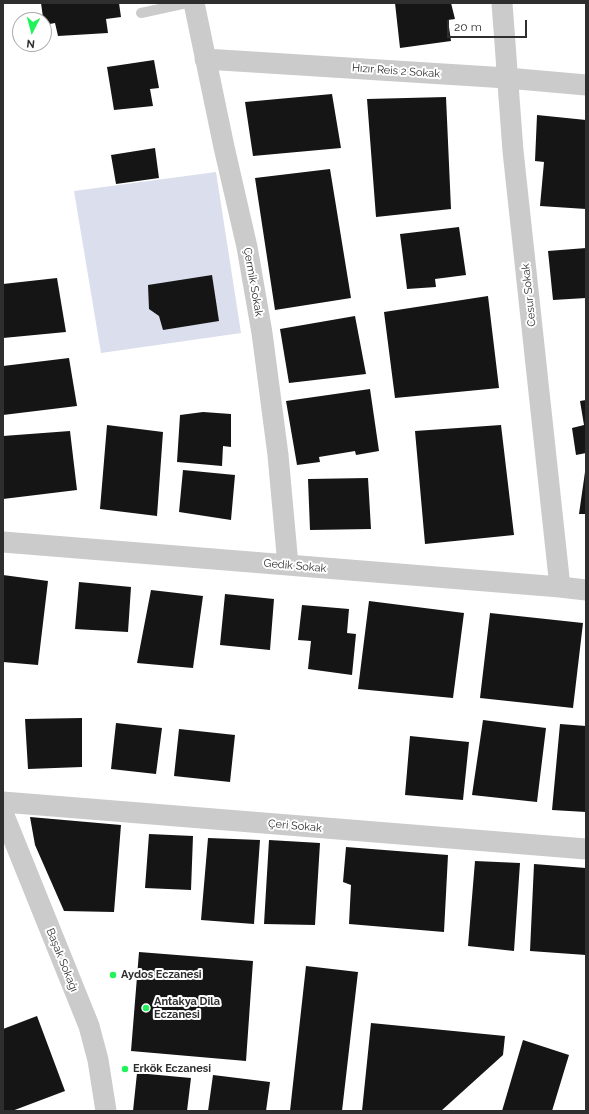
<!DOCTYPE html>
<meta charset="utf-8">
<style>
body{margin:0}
#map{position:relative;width:589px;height:1114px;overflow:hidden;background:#fff;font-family:Raleway,sans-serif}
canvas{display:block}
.frame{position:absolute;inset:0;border:4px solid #2e2e2e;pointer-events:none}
.north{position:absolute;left:12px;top:12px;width:40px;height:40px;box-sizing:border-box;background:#fff;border:1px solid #ababab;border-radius:50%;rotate:186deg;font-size:11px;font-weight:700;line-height:16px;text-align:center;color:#2e2e2e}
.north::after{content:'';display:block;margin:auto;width:14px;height:18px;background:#22f35a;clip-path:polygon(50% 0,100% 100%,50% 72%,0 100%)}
.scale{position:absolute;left:447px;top:20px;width:80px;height:18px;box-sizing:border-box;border:2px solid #2e2e2e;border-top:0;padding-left:5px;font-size:12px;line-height:14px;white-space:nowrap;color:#2e2e2e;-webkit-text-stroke:3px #fff;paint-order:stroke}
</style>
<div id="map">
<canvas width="589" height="1114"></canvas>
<div class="frame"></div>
<div class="north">N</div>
<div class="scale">20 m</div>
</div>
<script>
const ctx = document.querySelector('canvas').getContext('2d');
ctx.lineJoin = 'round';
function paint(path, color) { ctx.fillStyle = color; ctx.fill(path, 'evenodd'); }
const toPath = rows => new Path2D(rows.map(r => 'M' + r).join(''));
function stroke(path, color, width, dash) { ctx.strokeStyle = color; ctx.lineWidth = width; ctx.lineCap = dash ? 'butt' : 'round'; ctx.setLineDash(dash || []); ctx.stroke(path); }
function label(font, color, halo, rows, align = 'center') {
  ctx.font = font + ' Raleway,sans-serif'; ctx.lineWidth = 4; ctx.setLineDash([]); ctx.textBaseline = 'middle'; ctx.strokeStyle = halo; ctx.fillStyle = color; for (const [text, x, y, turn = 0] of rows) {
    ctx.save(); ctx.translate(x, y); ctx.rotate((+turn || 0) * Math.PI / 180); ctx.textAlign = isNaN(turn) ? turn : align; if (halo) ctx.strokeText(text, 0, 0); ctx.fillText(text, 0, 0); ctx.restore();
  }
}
paint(toPath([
 [216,172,241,333,101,353,74,191]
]), '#dadeed');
paint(toPath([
 [41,3,119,3,121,17,106,19,108,33,58,36,55,23,44,25],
 [395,3,451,3,455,19,448,20,451,41,400,48],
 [154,60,159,88,150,89,153,106,114,110,107,67],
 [332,94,341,148,253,156,245,102],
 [446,97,451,209,376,217,367,99],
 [537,115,586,120,586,209,540,206,544,162,535,161],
 [155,148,159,178,116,184,111,155],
 [330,169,351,298,275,310,255,178],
 [459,227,466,275,435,279,436,287,407,289,400,234],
 [586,248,586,298,553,300,548,251],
 [212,275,219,321,163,330,159,316,149,309,148,285],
 [57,278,66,332,3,338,3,284],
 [488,296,499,388,395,398,384,312],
 [355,316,366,374,289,383,280,329],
 [69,358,77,406,3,415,3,366],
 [370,389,379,451,356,455,355,451,319,457,320,462,297,465,286,401],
 [586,400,586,453,576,455,572,428,584,425,580,401],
 [203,412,231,414,231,447,223,446,222,466,177,462,180,415],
 [107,425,163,432,157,516,100,509],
 [501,425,514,535,425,544,415,431],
 [70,431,77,490,3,499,3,436],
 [183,470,235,475,231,520,179,512],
 [585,472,586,514,579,514],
 [368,478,371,529,310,530,308,479],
 [3,575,48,581,38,665,3,662],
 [79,582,131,587,128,632,75,629],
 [151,590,203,596,193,668,137,663],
 [225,594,274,599,270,650,220,645],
 [369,601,464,613,453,698,358,689],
 [302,605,349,609,347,633,356,634,352,675,308,669,311,641,298,640],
 [490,613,583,623,573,708,480,698],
 [82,718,82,767,28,769,25,719],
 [483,720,546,728,537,802,472,795],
 [116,723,162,728,156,774,111,769],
 [560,724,586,726,586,812,552,810],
 [179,729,235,735,230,782,174,776],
 [410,736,469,742,463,800,405,795],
 [30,817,121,825,114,912,64,911,35,845],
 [149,834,193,836,191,890,145,888],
 [208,838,260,840,254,924,201,920],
 [269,840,320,843,315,925,264,924],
 [346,847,448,855,444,932,349,924,351,885,343,882],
 [475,861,520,863,514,951,468,946],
 [534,864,586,868,586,955,530,951],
 [139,952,253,961,246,1061,131,1051],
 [306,966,358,972,342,1111,290,1111],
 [37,1016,65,1091,12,1111,3,1111,3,1029],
 [371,1023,505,1036,503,1055,441,1111,362,1111],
 [523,1040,569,1055,552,1111,502,1111],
 [137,1073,191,1078,187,1111,133,1111],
 [213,1075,270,1082,266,1111,208,1111]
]), '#151515');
stroke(toPath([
 [141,13,187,3]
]), '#cbcbcb', 10);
stroke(toPath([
 [194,3,224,147,247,247,262,333,278,455,288,565],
 [502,3,513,151,560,587],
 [205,59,507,78,586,85],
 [3,542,560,587,586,590],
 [3,802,586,849],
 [3,813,89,1026,98,1060,106,1111]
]), '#cbcbcb', 21);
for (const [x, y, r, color] of [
 [113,975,4,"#22f35a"],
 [146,1008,4,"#22f35a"],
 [125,1069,4,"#22f35a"]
]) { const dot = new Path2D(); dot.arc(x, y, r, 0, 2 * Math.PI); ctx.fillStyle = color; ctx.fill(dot); stroke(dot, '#fff', 1.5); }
label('11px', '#2e2e2e', '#fff', [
 ["Hızır Reis 2 Sokak",396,71,4],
 ["Çermik Sokak",253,282,80],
 ["Cesur Sokak",529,295,-96],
 ["Gedik Sokak",295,566,5],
 ["Çeri Sokak",295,826,5],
 ["Başak Sokağı",62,960,68]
]);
label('bold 11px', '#2e2e2e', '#fff', [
 ["Aydos Eczanesi",121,975],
 ["Antakya Dila",154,1002],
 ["Eczanesi",154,1015],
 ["Erkök Eczanesi",133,1069]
], 'left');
</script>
